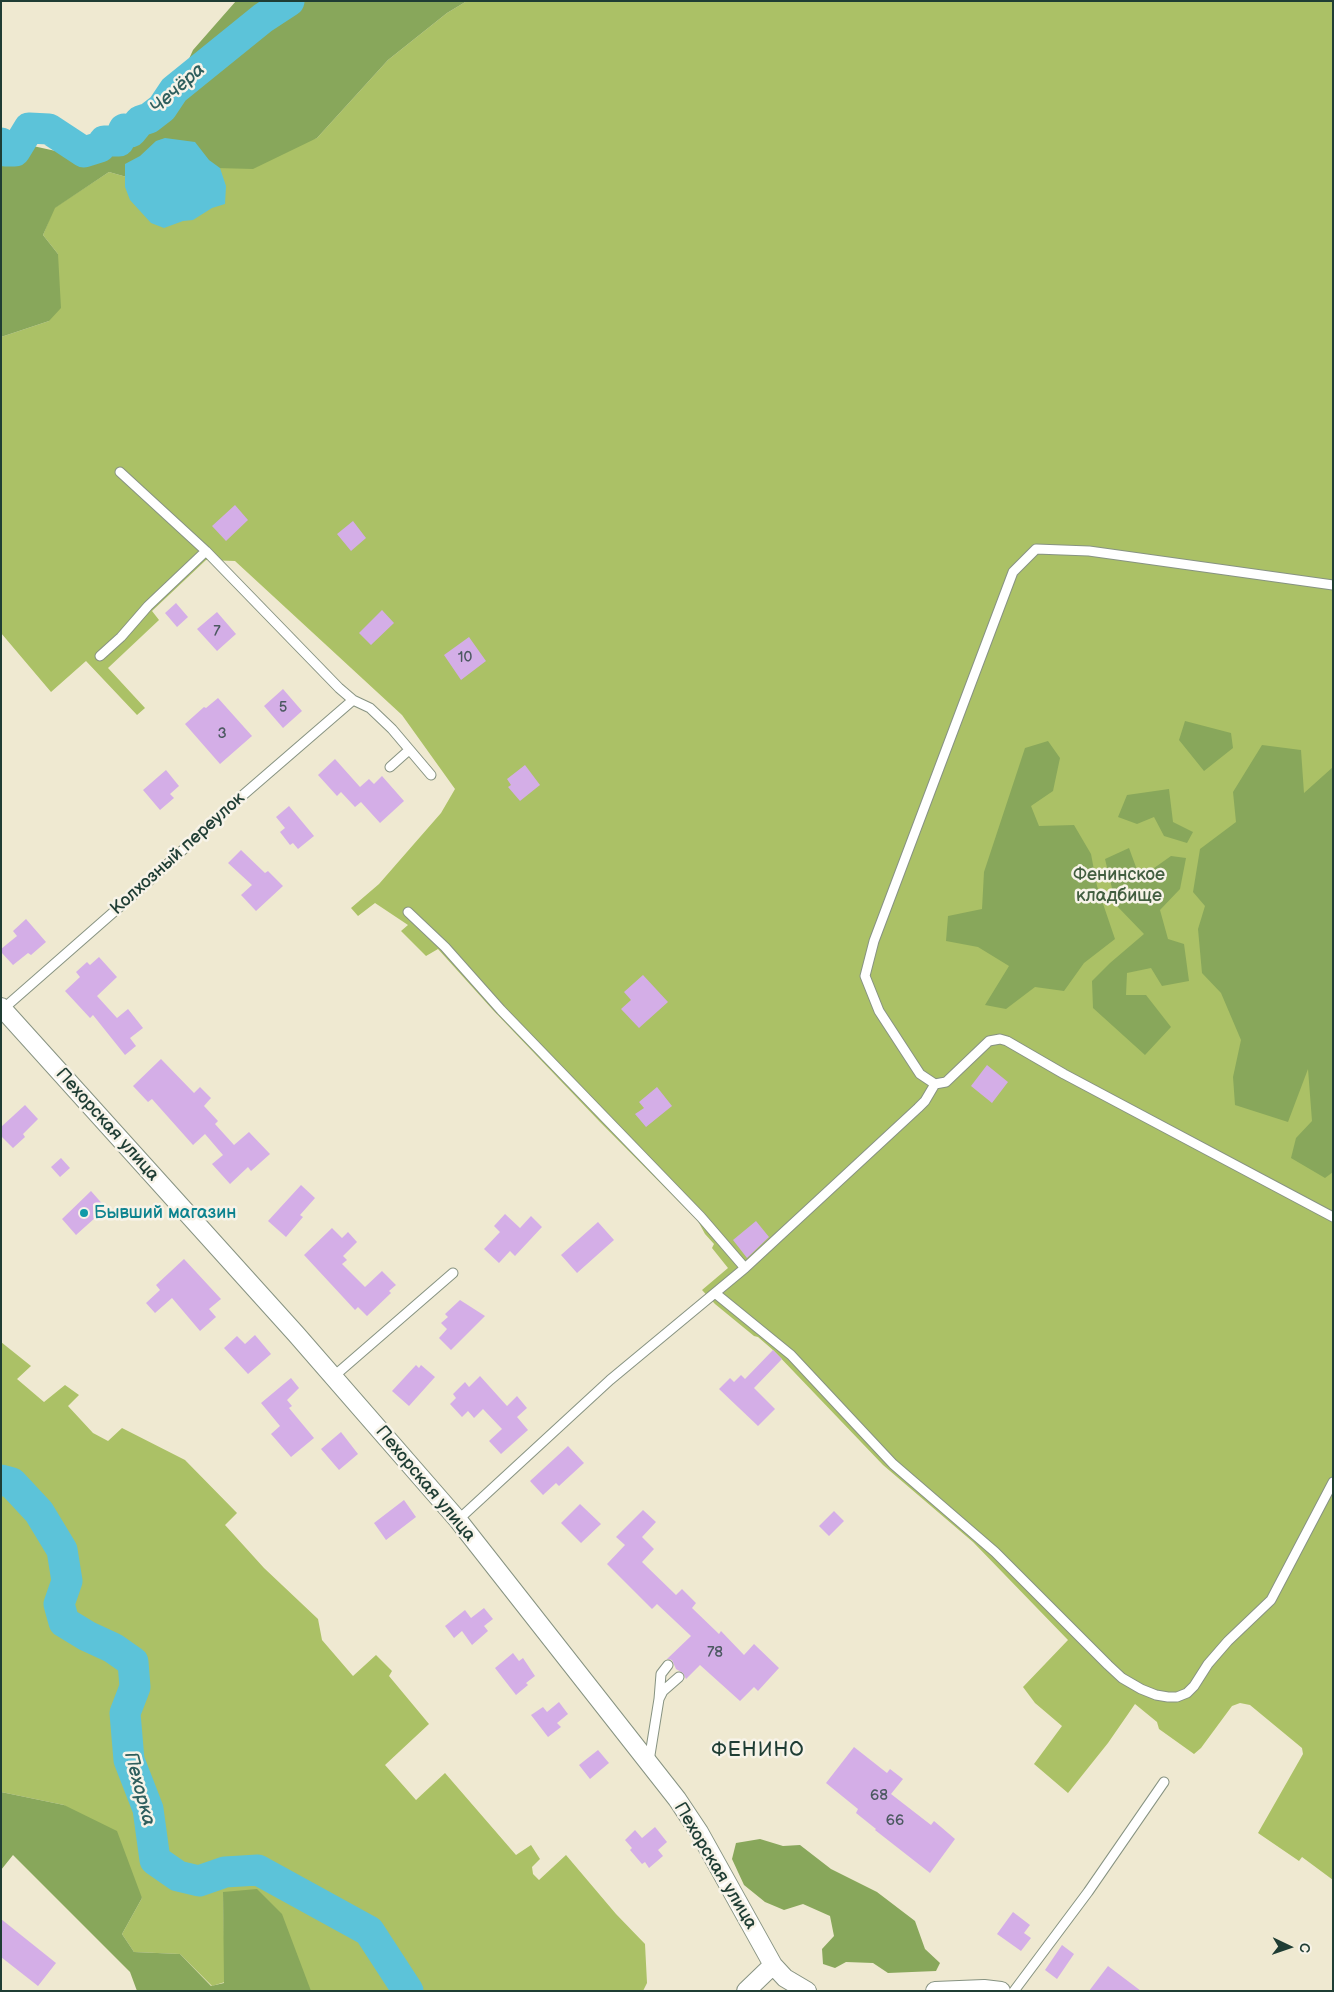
<!DOCTYPE html>
<meta charset="utf-8">
<style>
body{margin:0}
#map{position:relative;width:1334px;height:1992px;overflow:hidden;background:#efe9d1;font-family:"Balsamiq Sans",sans-serif}
canvas{display:block}
.frame{position:absolute;inset:0;border:2px solid #1f3d34;pointer-events:none}
.north{position:absolute;left:1264px;top:1922px;width:50px;height:50px;-webkit-text-stroke:4px #f7f3e8;paint-order:stroke;rotate:93deg;font-size:14px;font-weight:700;line-height:20px;text-align:center;color:#1f3d34}
.north::after{content:'';display:block;margin:auto;width:18px;height:22px;background:#1f3d34;clip-path:polygon(50% 0,100% 100%,50% 72%,0 100%)}
</style>
<div id="map">
<canvas width="1334" height="1992"></canvas>
<div class="frame"></div>
<div class="north">С</div>
</div>
<script>
const ctx = document.querySelector('canvas').getContext('2d');
ctx.lineJoin = 'round';
function paint(path, color) { ctx.fillStyle = color; ctx.fill(path, 'evenodd'); }
const toPath = rows => new Path2D(rows.map(r => 'M' + r).join(''));
function stroke(path, color, width, dash) { ctx.strokeStyle = color; ctx.lineWidth = width; ctx.lineCap = dash ? 'butt' : 'round'; ctx.setLineDash(dash || []); ctx.stroke(path); }
function label(font, color, halo, rows, align = 'center') {
  ctx.font = font + ' "Balsamiq Sans",sans-serif'; ctx.lineWidth = 5; ctx.setLineDash([]); ctx.textBaseline = 'middle'; ctx.strokeStyle = halo; ctx.fillStyle = color; for (const [text, x, y, turn = 0] of rows) {
    ctx.save(); ctx.translate(x, y); ctx.rotate((+turn || 0) * Math.PI / 180); ctx.textAlign = isNaN(turn) ? turn : align; if (halo) ctx.strokeText(text, 0, 0); ctx.fillText(text, 0, 0); ctx.restore();
  }
}
paint(toPath([
 [467,1,1333,1,1333,1880,1302,1857,1299,1861,1258,1833,1303,1754,1302,1748,1250,1705,1240,1703,1232,1706,1201,1748,1194,1754,1159,1729,1157,1722,1135,1704,1108,1743,1068,1793,1034,1764,1062,1726,1035,1703,1023,1687,1068,1640,973,1542,883,1465,773,1350,758,1337,754,1336,715,1304,702,1290,728,1268,712,1248,714,1244,705,1234,698,1221,600,1122,492,1009,438,949,426,956,401,931,408,925,375,903,358,916,351,908,379,884,441,813,455,789,402,715,235,561,206,560,152,611,159,620,108,668,145,708,137,715,86,661,51,692,1,633,1,337,49,321,58,254,43,235,54,208,109,172,158,186,317,138,388,60,447,13],
 [1,1342,31,1366,17,1379,44,1402,65,1385,79,1395,68,1406,93,1433,108,1441,122,1428,185,1460,237,1513,225,1525,264,1568,318,1619,322,1640,353,1676,376,1655,392,1671,389,1676,429,1724,385,1765,416,1800,445,1773,516,1855,531,1845,540,1859,532,1867,533,1874,539,1880,566,1855,616,1914,645,1944,647,1983,643,1991,311,1991,223,1892,225,1982,212,1986,180,1954,134,1952,122,1934,142,1898,64,1805,1,1792]
]), '#abc166');
paint(toPath([
 [236,1,467,1,447,13,388,60,317,138,253,169,216,168,158,186,109,172,55,208,43,235,58,254,61,308,49,321,1,337,1,139,74,155,165,112,193,50],
 [1185,721,1231,733,1233,748,1204,771,1179,740],
 [1048,741,1060,758,1053,791,1031,806,1039,826,1074,825,1091,854,1097,886,1115,939,1084,963,1064,991,1035,987,1006,1009,985,1005,1009,966,978,947,946,941,948,916,982,909,984,872,1025,748],
 [1262,745,1301,750,1304,793,1333,767,1333,1172,1325,1178,1291,1158,1296,1138,1312,1121,1308,1069,1288,1122,1235,1105,1233,1077,1241,1040,1221,993,1202,973,1198,929,1205,906,1193,892,1200,849,1236,822,1233,792],
 [1169,789,1173,822,1193,832,1187,843,1164,836,1154,817,1137,824,1118,817,1127,795],
 [1129,848,1140,878,1171,856,1186,858,1180,889,1160,910,1168,939,1184,944,1189,981,1162,986,1151,968,1127,973,1126,995,1146,995,1171,1027,1145,1055,1093,1008,1092,981,1110,963,1144,934,1116,905,1105,859],
 [1,1792,64,1805,117,1831,142,1898,122,1934,134,1952,180,1954,211,1986,224,1983,223,1892,257,1889,282,1914,311,1991,137,1991,130,1972,13,1855,1,1870],
 [760,1839,783,1846,800,1845,831,1869,877,1892,915,1921,925,1949,940,1963,936,1971,888,1973,873,1963,846,1962,835,1968,823,1964,822,1949,834,1936,830,1916,803,1904,784,1910,765,1902,744,1885,732,1859,736,1843]
]), '#88a75b');
paint(toPath([
 [165,138,195,142,209,160,220,168,226,186,225,204,212,208,193,220,183,221,164,228,151,223,130,200,125,187,125,164,140,156,156,141]
]), '#5cc3d9');
stroke(toPath([
 [1,143,5,151,15,151,29,128,49,129,84,152,100,147,104,141,119,141,124,129,131,132,140,121,149,118,162,108,174,90,263,18,289,1],
 [1,1480,12,1483,39,1512,62,1550,67,1581,59,1604,64,1622,87,1636,113,1648,133,1662,135,1687,125,1713,129,1760,148,1809,155,1860,178,1876,199,1881,225,1872,258,1870,369,1931,408,1991]
]), '#5cc3d9', 31);
paint(toPath([
 [235,505,248,520,226,541,212,526],
 [353,521,366,538,351,551,337,534],
 [176,603,188,617,177,627,165,613],
 [382,610,394,623,371,645,359,633],
 [217,612,236,634,217,651,197,629],
 [469,637,486,661,461,680,444,655],
 [283,689,302,711,283,728,264,706],
 [218,698,252,736,220,764,185,724,204,707,206,708],
 [335,759,360,787,369,779,374,784,382,776,404,801,380,823,361,802,355,807,341,792,337,796,318,775],
 [525,765,540,785,520,801,508,787,511,785,507,779],
 [166,770,179,786,170,794,174,798,160,810,143,790],
 [289,806,314,836,298,849,293,843,290,845,280,832,285,828,276,817],
 [241,850,265,873,268,871,283,886,256,911,241,895,252,885,228,863],
 [26,919,46,942,31,955,28,953,13,965,1,952,1,949,17,936,13,931],
 [99,957,117,977,97,996,117,1018,128,1009,143,1028,130,1038,136,1046,125,1055,93,1015,90,1018,65,991,80,977,76,972,87,962,90,965],
 [643,975,668,1002,639,1028,621,1009,631,1000,624,992],
 [161,1059,194,1093,200,1087,211,1098,204,1106,218,1121,215,1124,234,1145,249,1132,270,1154,251,1171,248,1167,230,1184,212,1164,223,1155,205,1134,193,1145,152,1099,148,1102,133,1086],
 [987,1065,1008,1082,992,1103,971,1086],
 [657,1087,672,1106,646,1127,635,1114,644,1108,639,1102],
 [25,1105,38,1119,23,1134,25,1137,13,1148,1,1136,1,1127],
 [61,1158,70,1168,60,1177,51,1167],
 [301,1185,315,1198,300,1215,303,1217,286,1237,268,1221],
 [91,1191,106,1208,76,1235,62,1219],
 [505,1214,520,1228,531,1216,542,1227,515,1256,510,1251,499,1263,484,1249,500,1232,494,1226],
 [756,1221,769,1237,747,1258,733,1240],
 [598,1222,614,1240,577,1273,561,1255],
 [332,1228,342,1238,348,1232,357,1242,343,1256,347,1260,342,1264,365,1287,382,1271,396,1285,389,1291,391,1293,367,1316,358,1307,355,1310,304,1255],
 [184,1259,221,1299,209,1309,216,1317,200,1331,172,1298,155,1313,146,1303,160,1290,156,1285],
 [460,1300,485,1316,451,1350,439,1338,447,1329,441,1323,448,1317,445,1314],
 [255,1335,271,1354,248,1374,224,1348,237,1336,245,1344],
 [773,1350,782,1359,754,1388,775,1409,758,1426,719,1389,730,1378,734,1382,741,1375,745,1379],
 [416,1365,419,1368,421,1365,435,1377,409,1406,392,1391],
 [480,1376,507,1406,517,1396,527,1408,517,1417,528,1430,501,1454,489,1441,502,1429,483,1409,474,1418,468,1411,462,1417,450,1404,456,1398,453,1394,465,1382,469,1387],
 [291,1378,299,1388,287,1400,292,1406,289,1408,314,1438,291,1457,271,1434,280,1426,261,1403],
 [341,1432,358,1454,339,1470,321,1449],
 [568,1446,584,1463,559,1486,556,1483,543,1495,530,1481],
 [404,1500,416,1517,386,1540,374,1523],
 [580,1504,601,1524,581,1543,561,1523],
 [643,1510,656,1522,642,1537,654,1549,642,1562,676,1595,682,1589,696,1603,692,1608,719,1634,721,1631,744,1655,754,1644,779,1668,758,1691,754,1687,740,1701,700,1665,686,1679,683,1673,676,1669,672,1660,667,1659,691,1636,657,1604,652,1609,607,1564,625,1545,616,1537],
 [834,1511,844,1521,829,1536,819,1526],
 [484,1608,493,1619,484,1626,488,1631,472,1645,462,1631,454,1638,445,1626,465,1610,471,1618],
 [513,1653,519,1661,523,1658,535,1676,526,1683,528,1685,516,1695,495,1668],
 [559,1702,568,1714,557,1723,561,1727,548,1737,531,1715,543,1707,547,1712],
 [854,1747,887,1773,890,1769,903,1779,891,1794,931,1825,934,1821,955,1839,930,1873,875,1830,876,1829,856,1813,858,1809,826,1783],
 [598,1750,609,1763,590,1779,579,1765],
 [655,1827,667,1842,658,1850,663,1856,649,1868,645,1862,642,1864,630,1850,632,1848,625,1840,635,1830,642,1838],
 [1013,1912,1030,1925,1024,1933,1031,1938,1021,1951,997,1934],
 [1,1919,56,1963,38,1986,1,1957],
 [1062,1945,1074,1954,1057,1979,1045,1970],
 [1108,1966,1141,1991,1089,1991]
]), '#d4aee7');
const lane = toPath([
 [120,472,206,551,339,688,353,700,370,708,392,729,431,775],
 [1333,585,1089,551,1036,549,1013,572,874,941,865,976,879,1011,920,1074,935,1084,946,1082,989,1041,1000,1039,1007,1041,1064,1074,1333,1217],
 [100,656,121,637,148,606,206,551],
 [390,767,409,750],
 [408,912,445,947,501,1010,701,1217,745,1268],
 [3,1009,149,881,235,802,353,700],
 [715,1293,791,1355,893,1464,995,1552,1108,1665,1122,1678,1141,1689,1156,1695,1168,1697,1177,1697,1187,1693,1194,1686,1208,1664,1228,1641,1271,1600,1333,1482],
 [333,1377,453,1273],
 [458,1520,610,1380,745,1268,918,1108,925,1101,935,1084],
 [659,1699,663,1691,679,1677],
 [649,1761,659,1699,661,1674,668,1665],
 [1014,1991,1088,1892,1164,1782]
]);
const street = toPath([
 [1,1007,296,1334,458,1520,677,1799,699,1832,773,1965,785,1978,807,1991],
 [746,1991,773,1965],
 [935,1991,984,1989,1001,1991]
]);
stroke(lane, '#879382', 11);
stroke(street, '#879382', 20);
stroke(lane, '#fff', 9);
stroke(street, '#fff', 18);
for (const [x, y, r, color] of [
 [84,1213,5,"#0f9aa8"]
]) { const dot = new Path2D(); dot.arc(x, y, r, 0, 2 * Math.PI); ctx.fillStyle = color; ctx.fill(dot); stroke(dot, '#f7f3e8', 2); }
label('15px', '#4c5961', null, [
 ["7",217,632],
 ["10",465,658],
 ["5",283,708],
 ["3",222,734],
 ["78",715,1653],
 ["68",879,1796],
 ["66",895,1821]
]);
label('18px', '#1f3d34', '#f7f3e8', [
 ["Колхозный переулок",178,854,-42],
 ["Пехорская улица",107,1125,48],
 ["Пехорская улица",425,1484,50],
 ["Пехорская улица",715,1866,59]
]);
label('18px', '#425e40', '#f7f3e8', [
 ["Фенинское",1119,875],
 ["кладбище",1119,896]
]);
label('18px', '#0d838f', '#f7f3e8', [
 ["Бывший магазин",94,1213]
], 'left');
label('italic 19px', '#2e5e5d', '#f7f3e8', [
 ["Чечёра",178,89,-42],
 ["Пехорка",139,1789,75]
]);
ctx.letterSpacing = '1px';
label('20px', '#1f3d34', '#f7f3e8', [
 ["ФЕНИНО",758,1751]
]);
ctx.letterSpacing = '0px';
</script>
